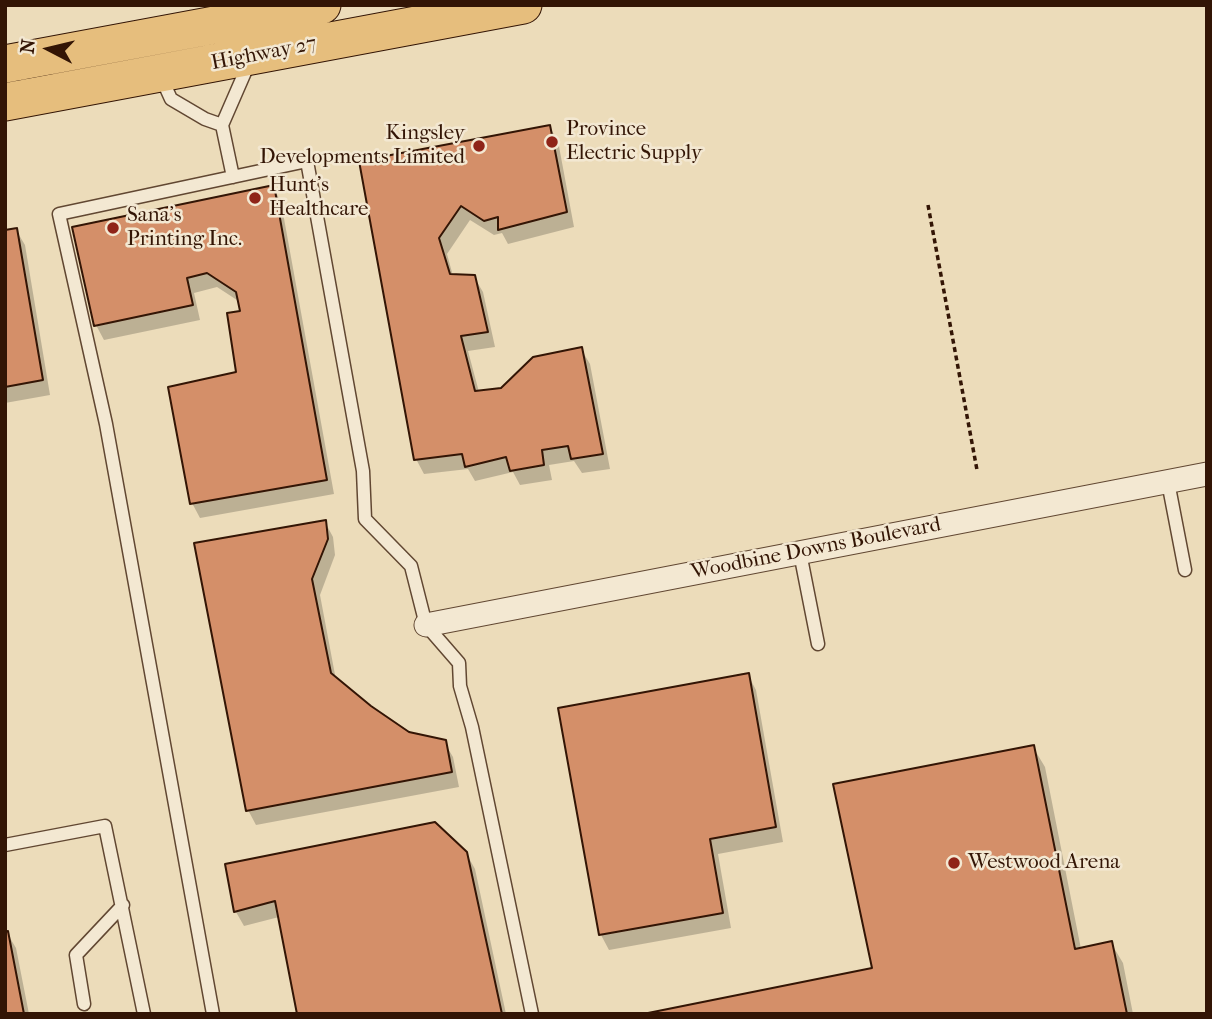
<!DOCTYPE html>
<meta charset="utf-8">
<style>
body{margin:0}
#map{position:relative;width:1212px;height:1019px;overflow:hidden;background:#ecdcba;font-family:"IM FELL French Canon",serif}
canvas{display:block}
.frame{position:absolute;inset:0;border:7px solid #331505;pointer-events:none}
.north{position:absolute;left:14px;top:14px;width:70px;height:70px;-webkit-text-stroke:5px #f3e8d2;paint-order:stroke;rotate:277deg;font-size:19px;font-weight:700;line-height:28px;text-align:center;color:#331505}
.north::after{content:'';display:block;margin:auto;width:24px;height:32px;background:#331505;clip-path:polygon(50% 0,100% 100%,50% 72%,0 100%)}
</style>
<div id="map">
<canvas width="1212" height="1019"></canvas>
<div class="frame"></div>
<div class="north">N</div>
</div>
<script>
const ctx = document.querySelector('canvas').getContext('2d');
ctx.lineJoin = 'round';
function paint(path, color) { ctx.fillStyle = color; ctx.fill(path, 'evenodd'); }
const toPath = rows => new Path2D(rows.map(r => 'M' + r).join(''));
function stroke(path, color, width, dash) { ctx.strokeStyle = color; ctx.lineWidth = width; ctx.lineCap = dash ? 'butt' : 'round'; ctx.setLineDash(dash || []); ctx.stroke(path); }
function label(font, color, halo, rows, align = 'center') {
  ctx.font = font + ' "IM FELL French Canon",serif'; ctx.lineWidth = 5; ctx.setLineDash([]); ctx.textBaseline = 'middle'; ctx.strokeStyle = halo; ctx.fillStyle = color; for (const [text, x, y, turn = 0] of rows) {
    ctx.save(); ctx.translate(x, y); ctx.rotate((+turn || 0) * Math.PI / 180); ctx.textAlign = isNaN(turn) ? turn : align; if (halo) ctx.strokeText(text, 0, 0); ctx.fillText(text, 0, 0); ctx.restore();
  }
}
paint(toPath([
 [549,126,558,141,574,227,508,244,502,233,494,235,470,220,447,254,453,276,474,277,483,292,495,347,468,351,479,392,502,389,581,349,590,364,610,469,582,473,574,461,549,465,552,480,520,485,513,472,475,481,468,469,424,474,416,459,361,162],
 [273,187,281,202,334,494,200,518,192,503,238,373,242,313,240,302,217,287,194,293,200,320,104,340,96,325],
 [16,230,25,245,50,395,5,403,5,232],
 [325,522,333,537,335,555,320,595,336,680,369,708,409,734,444,742,453,757,459,787,256,825,248,810],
 [748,675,756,690,783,842,718,854,731,928,609,950,601,935,560,709],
 [1033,747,1045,767,1081,949,1111,943,1123,963,1133,1014,652,1014,874,969],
 [466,853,475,869,506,1014,299,1014,279,917,244,926,236,912,227,865],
 [7,933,16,948,29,1014,5,1014]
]), '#0003');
const building = toPath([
 [550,125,567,212,498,230,498,217,484,221,461,206,439,238,450,274,475,275,488,332,461,336,475,391,501,388,533,357,582,347,603,454,571,459,568,446,542,450,544,465,510,471,506,457,465,467,462,454,414,460,359,161,550,125],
 [274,185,327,480,190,504,168,387,236,372,227,313,240,311,236,292,207,273,187,278,193,305,94,326,72,227,274,185],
 [17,228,43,380,5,387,5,230,17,228],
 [326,520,328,539,312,579,331,673,371,706,409,732,446,740,452,772,246,811,194,543,326,520],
 [749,673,776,827,710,839,723,913,599,935,558,708,749,673],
 [1034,745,1075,949,1112,941,1127,1014,643,1014,872,968,833,784,1034,745],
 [435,822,467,852,502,1014,297,1014,275,901,234,912,225,864,435,822],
 [8,931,24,1014,5,1014,5,932,8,931]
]);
paint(building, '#d48f69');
stroke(building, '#331505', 2);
const lane = toPath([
 [161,77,171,99,205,119,222,125,249,63],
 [222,125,233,177],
 [1168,482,1185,570],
 [800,553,818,644],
 [5,845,105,826,144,1014],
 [84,1004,76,955,123,905],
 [213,1014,106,424,59,214,307,161,363,471,365,519,411,566,426,625,459,663,460,686,472,727,532,1014]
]);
const street = toPath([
 [426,625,1207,474]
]);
const primary = toPath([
 [5,64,322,5],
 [5,102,523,5]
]);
stroke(lane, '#614732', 15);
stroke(street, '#614732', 25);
stroke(primary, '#331505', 39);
stroke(toPath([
 [928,205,977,470]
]), '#331505', 3.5, [5, 3.5]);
stroke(lane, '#f3e8d2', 12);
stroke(street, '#f3e8d2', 23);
stroke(primary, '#e6be7d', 37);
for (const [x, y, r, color] of [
 [552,142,7,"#8f2418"],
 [479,146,7,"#8f2418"],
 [255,198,7,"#8f2418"],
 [113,228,7,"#8f2418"],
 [954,863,7,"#8f2418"]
]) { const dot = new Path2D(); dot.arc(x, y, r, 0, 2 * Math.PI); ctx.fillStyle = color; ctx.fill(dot); stroke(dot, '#f3e8d2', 2.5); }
label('21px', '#331505', '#f3e8d2', [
 ["Highway 27",264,54,-11],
 ["Woodbine Downs Boulevard",816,549,-11]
]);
label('21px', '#331505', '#f3e8d2', [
 ["Province",566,130],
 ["Electric Supply",566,154],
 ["Kingsley",465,134,"right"],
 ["Developments Limited",465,158,"right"],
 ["Hunt’s",269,186],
 ["Healthcare",269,210],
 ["Sana’s",127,216],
 ["Printing Inc.",127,240],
 ["Westwood Arena",968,863]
], 'left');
</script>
